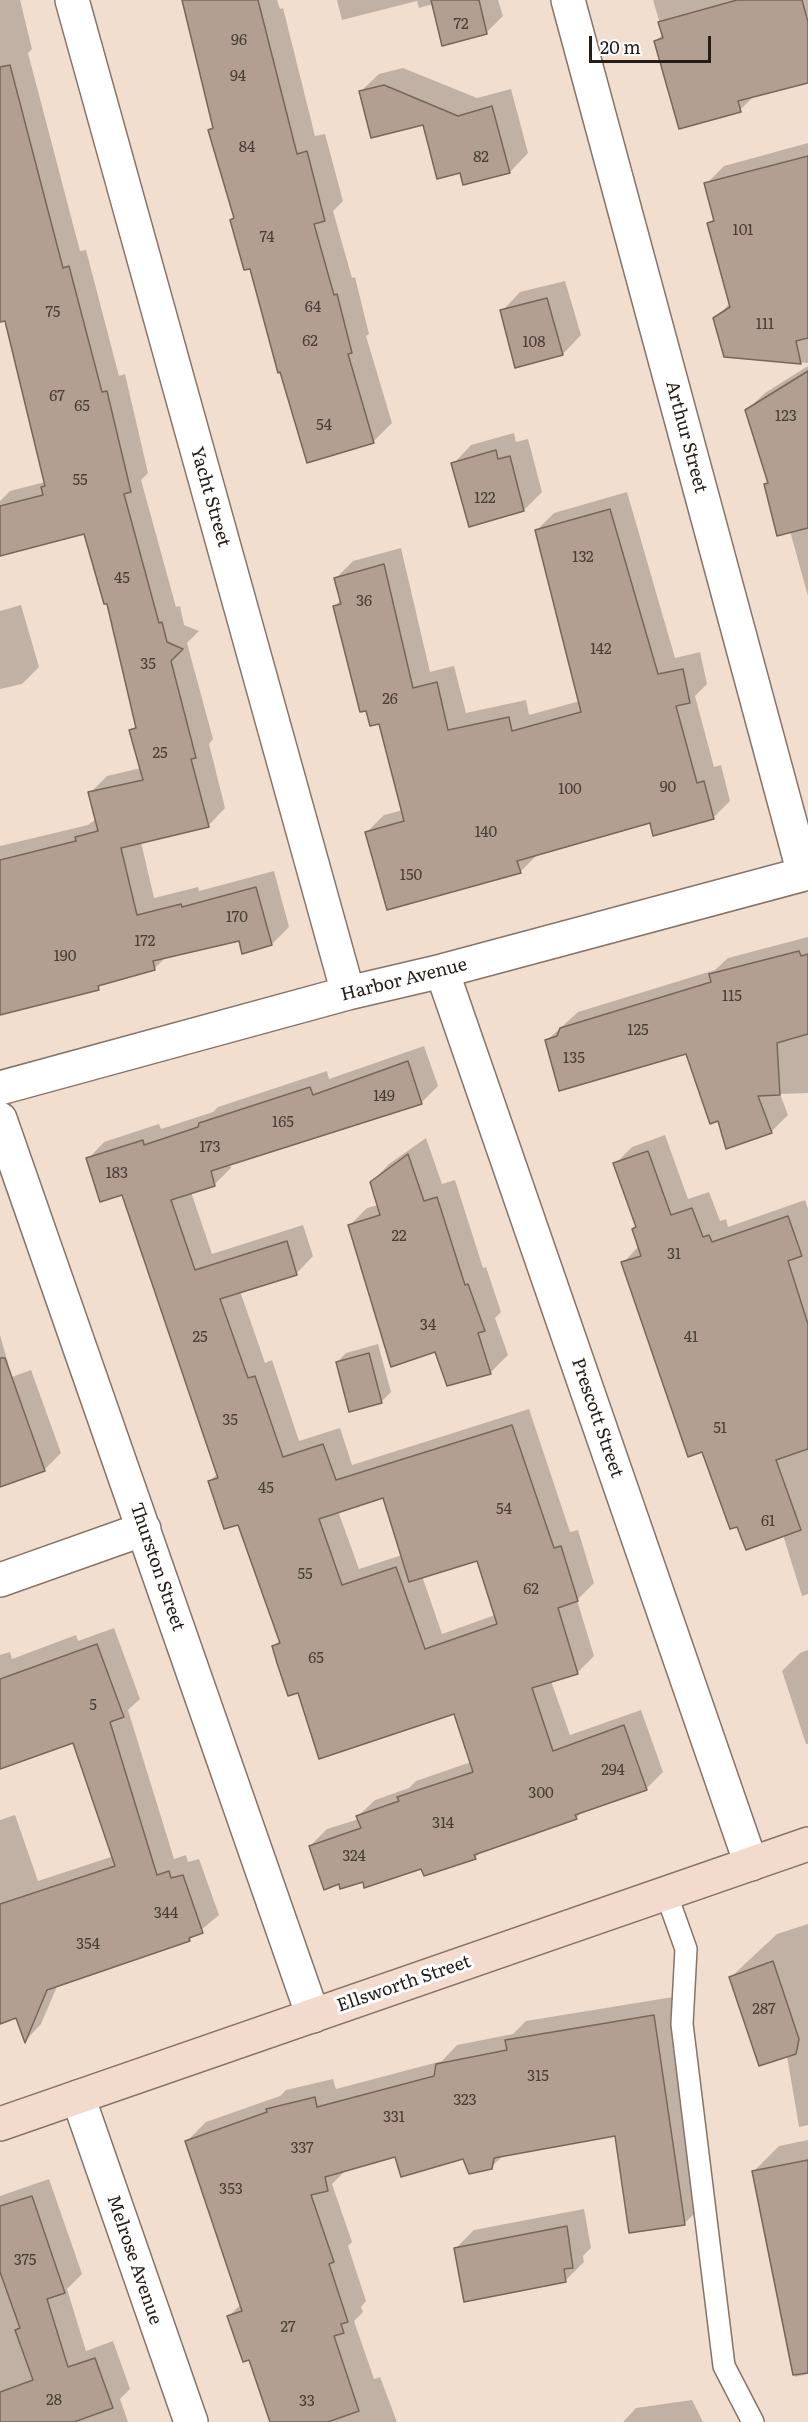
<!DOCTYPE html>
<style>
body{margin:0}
#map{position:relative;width:808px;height:2422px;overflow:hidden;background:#f2decf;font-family:Literata,serif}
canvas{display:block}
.scale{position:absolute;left:589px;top:36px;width:122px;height:27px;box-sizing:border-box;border:3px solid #241d18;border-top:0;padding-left:8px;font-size:18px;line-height:21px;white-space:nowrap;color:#241d18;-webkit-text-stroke:4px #fff;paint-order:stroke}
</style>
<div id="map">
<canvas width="808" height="2422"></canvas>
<div class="scale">20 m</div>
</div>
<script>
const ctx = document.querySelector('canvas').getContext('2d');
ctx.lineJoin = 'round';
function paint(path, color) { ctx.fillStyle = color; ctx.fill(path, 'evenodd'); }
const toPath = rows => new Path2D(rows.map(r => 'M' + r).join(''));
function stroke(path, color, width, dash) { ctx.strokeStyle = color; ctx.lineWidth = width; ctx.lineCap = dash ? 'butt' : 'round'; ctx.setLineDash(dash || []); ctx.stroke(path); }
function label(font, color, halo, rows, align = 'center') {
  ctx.font = font + ' Literata,serif'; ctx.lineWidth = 6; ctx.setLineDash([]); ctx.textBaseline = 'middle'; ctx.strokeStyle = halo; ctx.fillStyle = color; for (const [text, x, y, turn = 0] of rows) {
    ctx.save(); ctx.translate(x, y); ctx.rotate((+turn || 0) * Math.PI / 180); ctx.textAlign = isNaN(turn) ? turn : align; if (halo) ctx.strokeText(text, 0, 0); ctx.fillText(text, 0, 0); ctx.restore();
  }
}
paint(toPath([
 [0,0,20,0,32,49,28,53,80,251,86,250,119,376,125,374,148,473,141,480,176,607,180,606,184,625,199,631,187,643,213,739,209,744,225,808,208,826,141,842,154,898,198,887,199,891,274,871,289,927,272,944,240,939,166,957,154,969,104,983,98,988,0,1013,0,846,88,825,96,819,90,793,107,776,141,768,131,731,137,725,108,602,85,532,0,539,0,501,10,491,45,482,0,296],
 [183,0,277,0,280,9,283,8,315,136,325,134,343,201,333,211,352,278,355,277,369,334,366,336,392,423,374,441,308,461,251,267,232,220,235,217,210,130,214,126],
 [337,0,498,0,503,16,486,33,433,4,419,8,417,1,342,20],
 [653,0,808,0,808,81,755,95,740,110,656,41,663,34],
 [403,68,477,98,511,89,528,153,510,172,461,171,424,123,360,92,379,74],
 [808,143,808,363,725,355,715,319,730,303,708,224,715,217,706,184,724,166],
 [565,281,581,335,563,354,502,311,520,292],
 [808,366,808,596,790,531,766,485,769,482,747,410,765,393],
 [514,433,516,442,528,439,542,492,524,510,453,464,471,445],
 [627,492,675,658,700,652,707,684,695,696,714,767,721,765,730,801,713,818,651,821,538,854,520,872,367,832,384,815,403,810,380,722,335,606,341,600,336,578,353,561,401,548,430,672,454,666,466,713,526,700,529,715,580,701,537,530,554,513],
 [21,605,39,667,22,684,0,689,0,611],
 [808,937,808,1093,780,1094,788,1115,771,1132,719,1119,687,1053,546,1041,578,1012,715,970,728,958],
 [424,1046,438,1086,421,1103,230,1164,231,1168,214,1185,191,1192,212,1254,303,1225,313,1256,297,1273,240,1291,265,1363,272,1360,299,1441,340,1428,352,1465,529,1409,570,1532,578,1530,594,1583,577,1600,594,1656,578,1672,551,1681,570,1735,641,1710,663,1772,646,1789,583,1811,576,1818,483,1850,475,1858,340,1883,310,1846,327,1829,359,1819,358,1816,375,1800,409,1788,416,1781,471,1762,455,1712,298,1691,274,1647,280,1640,239,1523,210,1481,218,1473,122,1193,88,1159,104,1142,159,1124,161,1129,213,1112,218,1107,327,1071,329,1079],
 [384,1496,402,1555,359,1569,338,1511],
 [478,1559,495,1615,442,1634,422,1576],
 [665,1135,688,1199,709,1192,720,1221,726,1219,728,1227,805,1200,808,1209,808,1594,802,1596,783,1535,738,1525,623,1263,639,1246,633,1229,637,1225,615,1164,632,1147],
 [426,1138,442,1184,455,1180,483,1268,486,1267,501,1312,495,1318,508,1355,490,1373,436,1350,349,1226,367,1208,378,1205,372,1182,389,1164],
 [0,1335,12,1377,31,1370,61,1453,44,1470,0,1486],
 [378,1344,391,1392,382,1401,337,1362,346,1353],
 [114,1628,140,1699,128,1710,174,1859,186,1855,188,1862,199,1859,219,1915,189,1940,58,1984,41,2024,26,2040,17,2016,0,2022,0,1820,15,1815,38,1881,114,1856,74,1742,0,1765,0,1655,10,1652,12,1659,76,1635,78,1641],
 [808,1650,808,1744,806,1744,782,1671,800,1653],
 [808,1924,808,2125,799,2127,787,2056,731,1977,777,1934],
 [673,1997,704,2204,685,2223,616,2135,505,2154,491,2167,464,2158,396,2156,346,2170,332,2184,352,2242,348,2246,366,2301,361,2307,363,2312,354,2321,374,2379,380,2377,397,2422,272,2422,250,2358,229,2316,241,2304,187,2141,206,2122,280,2096,286,2090,333,2079,336,2089,442,2061,457,2045,513,2034,526,2021],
 [808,2140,808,2374,795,2377,753,2172,779,2146],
 [49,2179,82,2274,67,2289,86,2351,113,2341,130,2389,120,2399,128,2422,0,2422,0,2196],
 [584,2209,591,2248,583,2256,584,2262,566,2280,456,2248,474,2230],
 [692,2400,703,2422,623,2422,636,2408]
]), '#0003');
const building = toPath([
 [182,0,258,0,297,154,307,151,325,221,314,224,334,295,337,294,352,353,348,354,374,443,307,463,280,372,278,373,250,269,244,270,230,220,234,218,208,130,213,128,182,0],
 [431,0,479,0,487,34,442,46,431,0],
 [737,0,802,0,808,22,808,83,738,101,741,112,679,129,654,41,663,38,658,22,737,0],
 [10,65,63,268,69,266,102,392,107,391,131,492,124,494,159,623,162,622,167,642,183,649,171,661,196,758,191,759,209,827,121,848,137,915,181,904,182,907,256,887,272,945,242,954,239,941,153,961,155,970,98,986,99,990,0,1015,0,860,76,841,75,837,98,831,88,792,143,780,129,730,136,728,107,604,104,604,84,534,0,556,0,506,43,495,41,487,45,486,5,321,0,322,0,67,10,65],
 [384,85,458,116,492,106,510,173,463,185,460,173,437,179,423,125,371,138,359,91,384,85],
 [808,156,808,338,796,341,801,364,724,357,713,318,730,307,707,223,714,221,704,183,808,156],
 [547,298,563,355,515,368,500,310,547,298],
 [808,371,808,528,777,536,764,484,768,483,745,410,808,371],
 [496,450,498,459,510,456,524,511,469,527,451,463,496,450],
 [610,509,658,674,683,669,690,703,676,706,697,783,704,781,714,819,653,836,650,823,517,861,521,873,387,910,365,832,404,821,379,724,370,726,366,711,360,712,333,606,341,604,334,578,384,564,413,688,437,682,448,730,509,717,512,731,581,712,535,530,610,509],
 [799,951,801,956,808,954,808,1034,777,1043,780,1095,758,1096,772,1133,726,1149,718,1121,710,1124,686,1054,559,1091,545,1040,557,1036,560,1028,711,982,709,974,799,951],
 [408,1061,422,1104,211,1171,215,1186,171,1200,195,1270,287,1241,297,1275,220,1299,248,1378,255,1376,283,1457,323,1444,336,1480,512,1425,554,1548,561,1546,578,1601,558,1608,578,1674,532,1688,553,1751,624,1725,647,1790,575,1815,577,1819,474,1855,476,1859,424,1876,421,1869,364,1888,363,1882,340,1889,339,1884,324,1890,309,1846,361,1828,356,1816,399,1801,397,1797,473,1772,454,1714,319,1759,298,1693,288,1696,277,1663,272,1646,280,1643,238,1525,224,1529,208,1481,218,1478,122,1195,100,1202,86,1158,143,1140,144,1145,198,1127,199,1123,310,1087,313,1095,408,1061],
 [383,1498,409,1582,477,1561,497,1624,425,1649,396,1567,342,1585,319,1519,383,1498],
 [648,1151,671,1215,692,1208,703,1237,709,1235,712,1242,788,1216,802,1256,788,1261,808,1324,808,1449,776,1460,801,1530,746,1550,737,1527,730,1529,702,1452,688,1457,621,1262,641,1256,632,1229,636,1227,613,1163,648,1151],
 [408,1154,424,1201,437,1197,465,1285,468,1284,485,1331,478,1333,491,1374,447,1386,435,1352,391,1367,348,1225,380,1215,370,1182,408,1154],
 [369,1353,382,1403,349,1412,336,1362,369,1353],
 [0,1358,5,1358,45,1471,0,1487,0,1358],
 [97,1644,124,1717,110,1722,157,1875,169,1871,171,1878,183,1875,203,1933,189,1938,190,1941,47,1990,25,2043,16,2018,0,2024,0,1904,115,1866,73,1743,0,1769,0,1679,97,1644],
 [773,1961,799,2039,796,2054,759,2066,729,1977,773,1961],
 [654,2015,685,2225,629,2233,615,2136,494,2158,492,2169,469,2174,463,2159,401,2177,395,2157,325,2177,328,2191,311,2195,334,2262,329,2264,348,2322,341,2324,344,2333,334,2336,359,2411,328,2422,270,2422,249,2360,243,2362,227,2316,242,2311,185,2141,267,2112,266,2109,315,2097,317,2107,434,2076,436,2064,507,2050,505,2040,654,2015],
 [808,2160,808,2373,793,2375,752,2171,808,2160],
 [32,2196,65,2293,47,2299,68,2367,95,2358,113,2408,74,2422,0,2422,0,2392,33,2380,15,2330,20,2328,0,2272,0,2206,32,2196],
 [567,2226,573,2268,564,2269,566,2282,464,2302,454,2248,567,2226]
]);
paint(building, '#b29f91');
stroke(building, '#776659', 1.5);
const lane = toPath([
 [666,1893,686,1949,682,2024,724,2366,753,2422]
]);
const street = toPath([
 [72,0,348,993],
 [568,0,804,874],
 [442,971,751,1864],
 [0,1088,348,993,442,971,808,873],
 [0,1119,313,2016],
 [0,1580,144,1529],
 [78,2097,191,2422]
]);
const secondary = toPath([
 [0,2124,808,1844]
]);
stroke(lane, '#867467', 24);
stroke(street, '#867467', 36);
stroke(secondary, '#867467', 36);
stroke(lane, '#fff', 21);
stroke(street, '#fff', 33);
stroke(secondary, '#f2dacd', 33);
label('15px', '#483e36', null, [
 ["72",461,25],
 ["96",239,41],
 ["94",238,77],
 ["84",247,148],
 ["82",481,158],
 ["101",743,231],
 ["74",267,238],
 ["64",313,308],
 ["75",53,313],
 ["111",765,325],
 ["62",310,342],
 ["108",534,343],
 ["67",57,397],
 ["65",82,407],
 ["123",786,417],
 ["54",324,426],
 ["55",80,481],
 ["122",485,499],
 ["132",583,558],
 ["45",122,579],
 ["36",364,602],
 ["142",601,650],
 ["35",148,665],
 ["26",390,700],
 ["25",160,754],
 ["90",668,788],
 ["100",570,790],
 ["140",486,833],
 ["150",411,876],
 ["170",237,918],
 ["172",145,942],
 ["190",65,957],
 ["115",732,997],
 ["125",638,1031],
 ["135",574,1059],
 ["149",384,1097],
 ["165",283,1123],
 ["173",210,1148],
 ["183",117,1174],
 ["22",399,1237],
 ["31",674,1255],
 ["34",428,1326],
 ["25",200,1338],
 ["41",691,1338],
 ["35",230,1421],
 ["51",720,1429],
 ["45",266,1489],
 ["54",504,1510],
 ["61",768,1522],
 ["55",305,1575],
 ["62",531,1590],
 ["65",316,1659],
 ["5",93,1706],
 ["294",613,1771],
 ["300",541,1794],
 ["314",443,1824],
 ["324",354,1857],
 ["344",166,1914],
 ["354",88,1945],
 ["287",764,2010],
 ["315",538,2077],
 ["323",465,2101],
 ["331",394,2118],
 ["337",302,2149],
 ["353",231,2190],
 ["375",25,2261],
 ["27",288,2328],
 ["28",54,2401],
 ["33",307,2402]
]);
label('18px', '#241d18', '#fff', [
 ["Arthur Street",686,437,75],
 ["Yacht Street",210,497,74],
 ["Harbor Avenue",404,980,-14],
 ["Prescott Street",597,1418,71],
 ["Thurston Street",157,1567,71],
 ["Ellsworth Street",404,1984,-19],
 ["Melrose Avenue",134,2260,71]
]);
</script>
